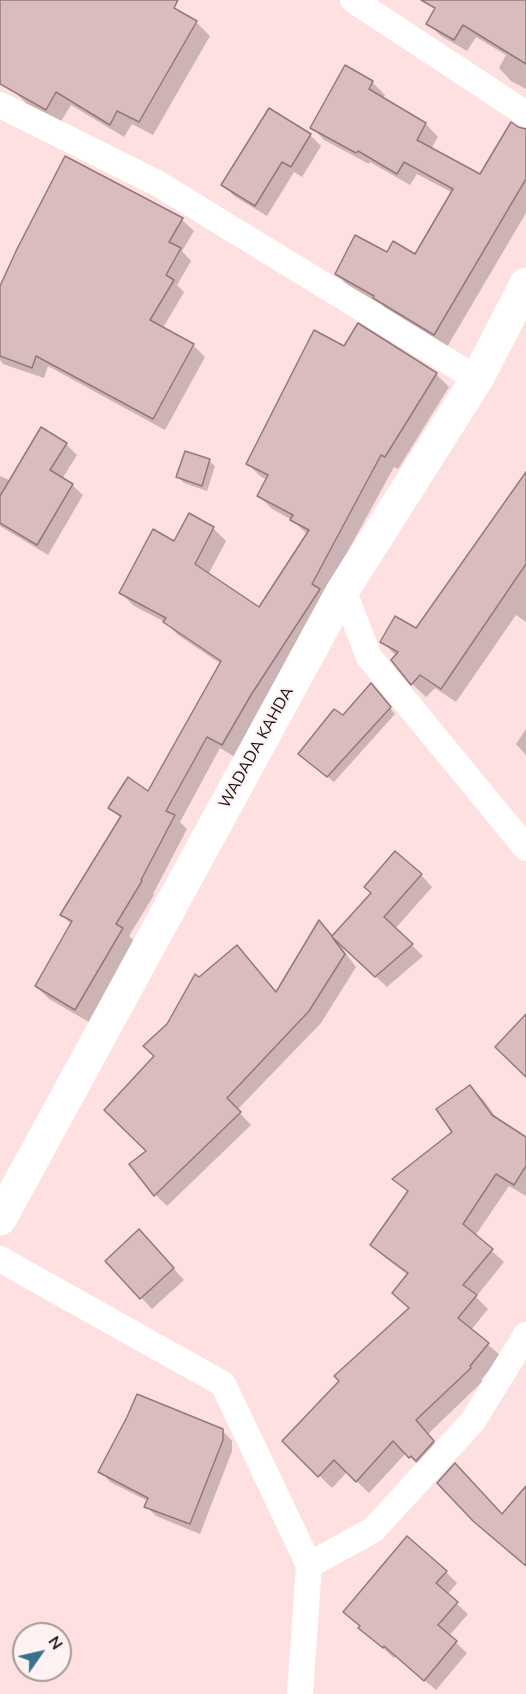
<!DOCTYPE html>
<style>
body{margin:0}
#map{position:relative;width:526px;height:1694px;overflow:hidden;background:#ffe0e1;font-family:"Nunito Sans",sans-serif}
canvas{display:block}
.north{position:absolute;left:12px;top:1622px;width:60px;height:60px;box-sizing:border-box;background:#fff2f3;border:2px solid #a59899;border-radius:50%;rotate:56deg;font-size:16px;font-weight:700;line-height:24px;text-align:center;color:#1d1213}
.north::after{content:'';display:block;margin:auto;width:21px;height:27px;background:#37738a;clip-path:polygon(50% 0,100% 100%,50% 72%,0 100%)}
</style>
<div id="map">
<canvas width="526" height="1694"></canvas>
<div class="north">N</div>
</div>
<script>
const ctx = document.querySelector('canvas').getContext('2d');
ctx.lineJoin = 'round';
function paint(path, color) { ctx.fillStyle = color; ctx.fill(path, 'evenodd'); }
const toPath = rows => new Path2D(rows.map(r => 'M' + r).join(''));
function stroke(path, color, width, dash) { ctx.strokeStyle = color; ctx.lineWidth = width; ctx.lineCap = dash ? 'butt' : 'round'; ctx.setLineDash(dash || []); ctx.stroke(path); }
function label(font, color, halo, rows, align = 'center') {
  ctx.font = font + ' "Nunito Sans",sans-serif'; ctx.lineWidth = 4.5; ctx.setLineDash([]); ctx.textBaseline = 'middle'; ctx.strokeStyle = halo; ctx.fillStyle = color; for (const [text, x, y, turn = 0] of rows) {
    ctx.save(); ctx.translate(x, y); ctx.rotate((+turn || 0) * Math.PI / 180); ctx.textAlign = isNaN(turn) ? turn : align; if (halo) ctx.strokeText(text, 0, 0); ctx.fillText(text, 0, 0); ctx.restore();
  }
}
paint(toPath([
 [0,0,156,0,196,22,210,36,153,135,132,124,124,137,71,105,60,123,27,104,13,90,0,75],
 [442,0,526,0,526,89,511,81,499,68,506,55,476,37,467,51,441,36,428,23],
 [372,82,385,95,382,99,426,124,438,137,431,149,480,176,526,130,526,213,447,347,387,310,382,304,349,287,337,274,388,254,416,256,453,193,417,174,410,185,370,162,369,164,324,140,312,127],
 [310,135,321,146,302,177,294,172,267,216,234,196,223,184],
 [182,220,194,231,182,251,191,261,177,285,184,292,163,328,193,345,205,357,165,430,48,366,44,378,3,364,0,360,0,326],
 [344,348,436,374,449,387,398,469,394,467,235,757,220,748,180,822,187,829,153,894,154,895,129,936,135,942,89,1022,49,999,36,986,72,925,62,915,121,818,110,808,149,793,221,664,178,635,165,622,134,606,121,593,175,543,213,528,226,541,208,575,259,609,308,535,292,520,272,509,259,496,267,480,260,476,247,463],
 [66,444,77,455,62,479,72,485,83,495,48,555,0,526,0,476,11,481],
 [209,461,215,466,207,491,184,483,178,477],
 [526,474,526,622,516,615,456,702,435,688,426,697,412,684,396,656,382,641,416,630],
 [377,691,395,714,334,782,306,759],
 [526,729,526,755,516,744],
 [421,875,432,887,395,929,423,956,387,987,340,943,339,944,356,967,321,1023,237,1110,251,1125,167,1206,156,1195,131,1165,148,1151,156,1056,168,1025,199,979,237,947,277,993,320,923,333,937],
 [470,1087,483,1099,498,1120,526,1139,526,1196,509,1186,475,1236,504,1262,476,1297,488,1309,471,1330,501,1356,481,1380,483,1381,428,1434,445,1455,423,1470,406,1453,369,1493,347,1472,332,1488,284,1441,410,1309,394,1293,408,1275,384,1257,371,1245,409,1193,395,1179,454,1132],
 [150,1242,184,1280,152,1309,107,1261],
 [222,1430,232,1441,232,1451,200,1534,156,1516,146,1506,148,1501,110,1482,100,1471],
 [446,1572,457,1583,447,1595,468,1614,449,1636,467,1653,436,1690,396,1656,394,1658,360,1628]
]), '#0003');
const building = toPath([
 [0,0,178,0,174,8,197,21,139,122,117,111,110,125,56,92,46,110,0,84,0,0],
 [421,0,526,0,526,64,463,25,454,40,426,24,435,8,421,0],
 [345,65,373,81,369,89,426,123,417,140,480,174,511,122,518,127,526,129,526,179,434,335,373,298,374,296,335,274,355,235,387,252,393,241,415,254,453,189,404,162,397,174,358,151,356,153,310,128,345,65],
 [269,108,311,134,291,167,282,162,255,206,221,185,269,108],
 [65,156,183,218,169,242,181,248,166,275,174,280,150,320,194,344,153,419,36,356,32,368,0,356,0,286,17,249,65,156],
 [358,323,437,373,385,457,381,455,312,584,320,589,251,695,222,745,207,737,166,811,175,815,141,880,142,881,116,924,123,928,75,1010,35,986,72,921,60,915,121,816,108,808,128,777,148,791,221,661,163,622,166,618,119,593,153,529,174,541,189,513,214,527,195,564,259,607,309,530,290,520,293,515,257,496,268,475,246,464,314,330,344,346,358,323],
 [41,427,67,443,50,470,73,484,37,545,0,523,0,496,41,427],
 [185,451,210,459,202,486,176,477,185,451],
 [526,472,526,564,441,689,420,675,411,685,391,660,398,652,380,642,395,616,416,628,526,472],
 [371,683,391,707,327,777,298,754,334,709,343,715,371,683],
 [395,851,422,874,384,917,413,944,375,977,332,937,345,954,309,1011,227,1098,241,1112,154,1196,129,1164,146,1151,104,1110,154,1056,143,1046,167,1024,195,974,199,977,237,945,276,992,319,920,332,936,371,893,364,887,395,851],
 [526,1014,526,1077,495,1047,526,1014],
 [470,1085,492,1115,526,1137,526,1166,514,1185,496,1174,463,1224,493,1249,463,1285,477,1295,458,1318,489,1343,470,1366,471,1368,416,1420,434,1441,416,1461,411,1456,409,1458,393,1441,356,1482,334,1460,318,1477,282,1441,339,1381,334,1376,409,1308,392,1293,408,1273,370,1245,408,1191,392,1179,452,1132,436,1109,470,1085],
 [139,1229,174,1268,140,1299,105,1261,139,1229],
 [137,1394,223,1429,223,1440,190,1524,144,1507,148,1498,98,1472,127,1417,137,1394],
 [455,1463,502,1514,526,1486,526,1566,473,1521,437,1483,455,1463],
 [407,1536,447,1571,436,1583,458,1602,438,1625,457,1641,424,1681,384,1646,383,1648,358,1628,360,1626,343,1612,407,1536]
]);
paint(building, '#d9bcbd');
stroke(building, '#94797a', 1.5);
stroke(toPath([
 [353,0,526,114],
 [0,105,157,183,477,379],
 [343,590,369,657,526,848],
 [0,1259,223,1384,309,1565,300,1694],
 [309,1565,373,1530,473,1421,526,1335]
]), '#fff', 26);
stroke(toPath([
 [0,1219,343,590,477,379,526,284]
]), '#fff', 33);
label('16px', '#1d1213', '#fff2f3', [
 ["WADADA KAHDA",257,748,-61]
]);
</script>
